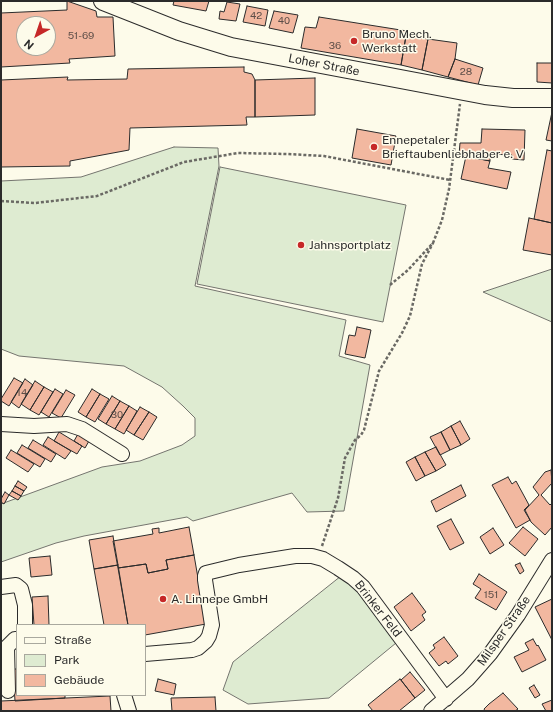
<!DOCTYPE html>
<meta charset="utf-8">
<style>
body{margin:0}
#map{position:relative;width:553px;height:712px;overflow:hidden;background:#fdfbea;font-family:"Public Sans",sans-serif}
canvas{display:block}
.frame{position:absolute;inset:0;border:2px solid #2b2b2b;pointer-events:none}
.legend{position:absolute;left:16px;top:624px;width:130px;height:72px;box-sizing:border-box;background:#fdfbea;border:1px solid #a9a89e;margin:0;padding:5px 7px;list-style:none;font-size:12px;color:#2b2b2b}
.legend li{display:flex;align-items:center;gap:8px;height:20px}
.legend b{width:20px;border:1px solid #a9a89e}
.north{position:absolute;left:16px;top:16px;width:40px;height:40px;box-sizing:border-box;background:#fdfbea;border:1px solid #a9a89e;border-radius:50%;rotate:220deg;font-size:11px;font-weight:700;line-height:16px;text-align:center;color:#2b2b2b}
.north::after{content:'';display:block;margin:auto;width:14px;height:18px;background:#c62828;clip-path:polygon(50% 0,100% 100%,50% 72%,0 100%)}
</style>
<div id="map">
<canvas width="553" height="712"></canvas>
<div class="frame"></div>
<ul class="legend">
<li><b style="height:5px;background:#fdfbea"></b>Straße</li>
<li><b style="height:11px;background:#deebd1"></b>Park</li>
<li><b style="height:11px;background:#f2b8a0"></b>Gebäude</li>
</ul>
<div class="north">N</div>
</div>
<script>
const ctx = document.querySelector('canvas').getContext('2d');
ctx.lineJoin = 'round';
function paint(path, color) { ctx.fillStyle = color; ctx.fill(path, 'evenodd'); }
const toPath = rows => new Path2D(rows.map(r => 'M' + r).join(''));
function stroke(path, color, width, dash) { ctx.strokeStyle = color; ctx.lineWidth = width; ctx.lineCap = dash ? 'butt' : 'round'; ctx.setLineDash(dash || []); ctx.stroke(path); }
function label(font, color, halo, rows, align = 'center') {
  ctx.font = font + ' "Public Sans",sans-serif'; ctx.lineWidth = 3; ctx.setLineDash([]); ctx.textBaseline = 'middle'; ctx.strokeStyle = halo; ctx.fillStyle = color; for (const [text, x, y, turn = 0] of rows) {
    ctx.save(); ctx.translate(x, y); ctx.rotate((+turn || 0) * Math.PI / 180); ctx.textAlign = isNaN(turn) ? turn : align; if (halo) ctx.strokeText(text, 0, 0); ctx.fillText(text, 0, 0); ctx.restore();
  }
}
const green = toPath([
 [174,147,218,148,219,166,195,286,346,320,339,356,370,365,344,511,307,512,292,493,193,521,187,517,84,536,56,543,1,562,1,504,102,467,140,461,182,445,195,436,195,418,183,406,162,387,124,366,19,356,1,349,1,181,81,177,174,147],
 [220,167,406,205,383,322,197,284,220,167],
 [552,269,552,322,483,292,552,269],
 [341,576,363,594,396,643,329,698,248,704,223,690,233,662,341,576]
]);
paint(green, '#deebd1');
stroke(green, '#74746e', 1);
const building = toPath([
 [67,1,96,11,97,17,113,17,115,56,69,59,70,63,1,67,1,13,67,10,67,1],
 [24,24,48,24,48,48,24,48,24,24],
 [174,1,209,1,206,11,173,5,174,1],
 [227,2,240,4,236,21,219,19,220,11,224,12,227,2],
 [247,6,268,10,265,26,243,22,247,6],
 [274,11,298,15,293,33,269,28,274,11],
 [319,17,407,31,401,65,301,48,305,27,316,28,319,17],
 [406,35,428,39,422,70,401,65,406,35],
 [428,39,457,43,455,59,448,77,422,70,428,39],
 [455,59,483,68,478,85,448,77,455,59],
 [537,63,552,63,552,83,537,82,537,63],
 [244,67,244,72,252,74,255,80,255,117,246,117,247,125,130,128,129,150,70,161,70,166,1,167,1,80,68,77,67,80,127,79,128,69,244,67],
 [315,78,315,115,255,117,255,80,315,78],
 [552,112,552,141,546,140,552,112],
 [357,129,396,136,391,165,352,158,357,129],
 [482,129,525,130,524,160,512,159,512,155,490,154,490,161,459,155,460,143,481,143,482,129],
 [547,150,552,151,552,223,534,219,547,150],
 [466,156,490,161,488,168,511,172,507,189,461,179,466,156],
 [529,218,552,223,552,255,523,250,529,218],
 [357,327,371,330,365,358,345,354,349,335,355,336,357,327],
 [14,378,23,383,9,406,1,401,1,399,14,378],
 [25,379,33,385,19,408,11,402,25,379],
 [35,381,44,387,30,410,21,404,35,381],
 [44,387,53,392,39,415,30,410,44,387],
 [55,389,63,394,49,417,41,412,55,389],
 [92,389,100,394,86,417,78,412,92,389],
 [66,390,75,395,61,418,52,413,66,390],
 [100,394,109,399,95,422,86,417,100,394],
 [112,396,120,401,106,424,98,419,112,396],
 [120,401,129,406,115,429,106,424,120,401],
 [129,406,137,411,124,434,115,429,129,406],
 [140,407,149,412,134,435,126,430,140,407],
 [149,412,157,417,143,440,134,435,149,412],
 [460,421,470,439,461,445,451,426,460,421],
 [451,426,461,445,450,450,441,432,451,426],
 [59,432,82,446,77,454,54,441,59,432],
 [441,432,450,450,440,455,430,437,441,432],
 [78,434,89,441,85,448,74,441,78,434],
 [48,437,71,451,65,459,43,445,48,437],
 [33,440,56,454,51,462,28,448,33,440],
 [22,445,45,459,40,467,17,453,22,445],
 [436,447,446,465,436,471,425,452,436,447],
 [11,450,34,464,28,472,6,458,11,450],
 [425,452,436,471,425,476,415,457,425,452],
 [415,457,425,476,416,481,406,462,415,457],
 [551,470,552,483,541,495,550,505,552,503,552,527,545,535,531,522,525,510,539,495,533,487,545,472,551,470],
 [508,477,512,484,516,481,529,505,524,510,530,520,516,528,492,485,508,477],
 [18,481,27,487,24,491,15,486,18,481],
 [461,485,466,496,436,512,431,501,461,485],
 [15,486,24,491,21,496,12,491,15,486],
 [12,491,21,496,18,500,9,495,12,491],
 [5,492,9,495,4,504,1,502,1,499,5,492],
 [451,519,464,543,450,550,437,526,451,519],
 [189,527,194,555,166,560,168,569,148,573,146,564,118,568,113,541,153,534,152,529,159,528,159,533,189,527],
 [523,527,538,539,525,556,509,543,523,527],
 [493,528,504,545,490,554,480,537,493,528],
 [113,536,118,565,94,569,89,540,113,536],
 [194,555,206,624,145,635,145,625,128,625,118,568,146,564,148,573,168,569,166,560,194,555],
 [50,556,52,575,31,577,29,558,50,556],
 [520,563,524,571,520,574,515,565,520,563],
 [118,565,128,625,104,625,94,569,118,565],
 [479,574,507,592,496,610,475,598,481,589,473,584,479,574],
 [412,593,426,612,422,615,425,620,411,631,394,607,412,593],
 [48,596,49,625,34,625,32,597,48,596],
 [552,599,552,640,535,607,552,599],
 [444,637,458,656,448,664,446,661,439,666,429,653,435,648,433,645,444,637],
 [533,639,537,646,538,645,546,660,522,672,514,657,529,650,525,643,533,639],
 [13,669,17,669,17,695,65,695,65,698,15,701,13,669],
 [410,672,425,690,415,698,401,680,410,672],
 [158,679,176,684,174,695,155,691,158,679],
 [400,679,415,698,399,711,373,711,368,705,400,679],
 [534,685,540,695,535,698,529,688,534,685],
 [503,693,518,709,515,711,485,711,484,709,489,704,503,693],
 [110,696,111,711,1,711,1,701,110,696],
 [215,697,216,711,172,711,171,698,215,697],
 [552,700,552,711,546,711,542,704,552,700]
]);
paint(building, '#f2b8a0');
stroke(building, '#2b2b2b', 1);
const minor = toPath([
 [1,424,34,426,67,424,82,429,122,454],
 [1,587,16,585,21,589,25,605,25,625],
 [145,654,192,650,198,648,206,641,209,636,212,625,205,580,205,576,206,573,239,565,295,556,312,556,323,559,338,568,353,578,363,587,446,699],
 [8,691,7,647,15,639,17,639],
 [124,695,129,711],
 [431,711,468,679,490,654,518,615,552,560]
]);
const major = toPath([
 [103,1,179,31,231,47,485,95,513,98,552,98]
]);
stroke(minor, '#2b2b2b', 16);
stroke(major, '#2b2b2b', 20);
stroke(toPath([
 [1,201,35,203,97,196,184,162,238,153,287,154,324,156,450,180],
 [390,285,408,270,433,243,442,220,449,189,460,104],
 [322,546,338,498,345,458,355,440,361,435,364,430,379,371,402,333,410,316,422,264,433,243]
]), '#6a6964', 2.5, [3, 2]);
stroke(minor, '#fdfbea', 14);
stroke(major, '#fdfbea', 18);
for (const [x, y, r, color] of [
 [354,41,4,"#c62828"],
 [374,147,4,"#c62828"],
 [301,245,4,"#c62828"],
 [163,599,4,"#c62828"]
]) { const dot = new Path2D(); dot.arc(x, y, r, 0, 2 * Math.PI); ctx.fillStyle = color; ctx.fill(dot); stroke(dot, '#fdfbea', 1.5); }
label('10px', '#5d4e48', null, [
 ["42",256,16],
 ["40",284,21],
 ["51-69",81,36],
 ["36",335,46],
 ["28",466,72],
 ["14",22,393],
 ["30",117,415],
 ["151",491,595]
]);
label('12px', '#2b2b2b', '#fdfbea', [
 ["Bruno Mech.",362,34],
 ["Werkstatt",362,48],
 ["Ennepetaler",382,140],
 ["Brieftaubenliebhaber e. V",382,154],
 ["Jahnsportplatz",309,245],
 ["A. Linnepe GmbH",171,599]
], 'left');
label('12px', '#2b2b2b', '#fdfbea', [
 ["Loher Straße",324,65,11],
 ["Brinker Feld",378,609,52],
 ["Milsper Straße",504,631,-55]
]);
</script>
